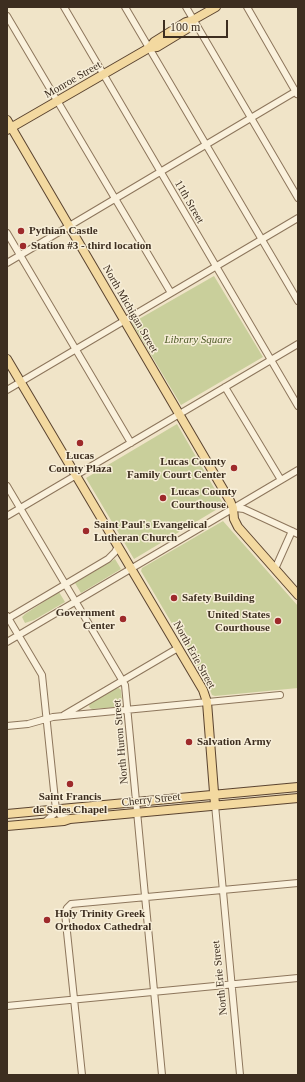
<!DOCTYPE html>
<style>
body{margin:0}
#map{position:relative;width:305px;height:1082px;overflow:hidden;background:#f0e4c8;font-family:"Times New Roman",serif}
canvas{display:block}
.frame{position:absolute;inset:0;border:8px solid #3d2e20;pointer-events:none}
.scale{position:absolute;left:163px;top:20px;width:65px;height:18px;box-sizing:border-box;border:2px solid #3d2e20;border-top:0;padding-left:5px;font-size:12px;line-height:14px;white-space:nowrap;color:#3d2e20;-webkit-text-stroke:3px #f7eed8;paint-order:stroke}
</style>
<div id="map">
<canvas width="305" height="1082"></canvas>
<div class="frame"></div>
<div class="scale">100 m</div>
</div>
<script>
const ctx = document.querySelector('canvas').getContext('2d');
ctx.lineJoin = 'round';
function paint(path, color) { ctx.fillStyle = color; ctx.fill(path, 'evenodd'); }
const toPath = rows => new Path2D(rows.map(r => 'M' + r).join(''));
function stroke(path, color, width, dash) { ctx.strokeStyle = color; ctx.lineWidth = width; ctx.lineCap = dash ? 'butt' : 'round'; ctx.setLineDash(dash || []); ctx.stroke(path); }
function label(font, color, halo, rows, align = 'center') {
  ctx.font = font + ' "Times New Roman",serif'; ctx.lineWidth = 3; ctx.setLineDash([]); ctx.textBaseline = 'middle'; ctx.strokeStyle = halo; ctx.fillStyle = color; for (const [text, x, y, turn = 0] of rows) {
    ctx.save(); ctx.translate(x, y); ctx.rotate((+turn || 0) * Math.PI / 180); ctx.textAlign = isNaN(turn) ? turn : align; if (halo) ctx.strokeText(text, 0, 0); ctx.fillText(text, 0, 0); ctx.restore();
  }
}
paint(toPath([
 [214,276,263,357,181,405,132,323],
 [177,424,224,505,134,559,86,478],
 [223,521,298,606,298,688,215,696,212,695,207,683,141,571,142,568],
 [115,559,121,569,81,593,75,583],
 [59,592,65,602,34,620,25,623,22,617,25,614],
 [119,688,121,690,122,701,118,707,92,709,90,708,89,706,91,702,114,689]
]), '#c9cf9b');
const minor = toPath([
 [64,7,298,406],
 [125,7,298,301],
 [186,7,298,198],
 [247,7,297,94],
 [7,16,171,293],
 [7,233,131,443],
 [7,263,298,90],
 [225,387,281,480],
 [7,390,298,218],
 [7,486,125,685,162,1075],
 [235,508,244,509,298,534],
 [7,516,298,344],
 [275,569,292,531],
 [7,616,42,675,56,810,61,816,70,819],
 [7,619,108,559,115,552,118,546],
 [7,642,298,470],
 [64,715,178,648],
 [7,726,28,724,53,717,280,695],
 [215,805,240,1075],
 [44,823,54,814,56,810],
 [7,1006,298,978],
 [82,1075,65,913,67,908,71,904,298,883]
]);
const major = toPath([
 [149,48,157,47,190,27,193,20],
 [7,120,230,501,233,508,234,519,238,527,298,595],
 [7,130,149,48,154,42,186,22,193,20,216,7],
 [7,359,203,690,207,702,215,805],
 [7,814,298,787],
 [7,826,64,821,70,819,298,798]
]);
stroke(minor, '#8d765c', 8);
stroke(major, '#5b4430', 10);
stroke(minor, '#faf1dc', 6);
stroke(major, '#f3d9a0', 8);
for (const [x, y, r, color] of [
 [21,231,4,"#9e2a2b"],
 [23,246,4,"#9e2a2b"],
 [80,443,4,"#9e2a2b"],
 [234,468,4,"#9e2a2b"],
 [163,498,4,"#9e2a2b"],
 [86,531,4,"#9e2a2b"],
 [174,598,4,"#9e2a2b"],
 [123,619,4,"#9e2a2b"],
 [278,621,4,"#9e2a2b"],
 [189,742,4,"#9e2a2b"],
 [70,784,4,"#9e2a2b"],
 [47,920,4,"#9e2a2b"]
]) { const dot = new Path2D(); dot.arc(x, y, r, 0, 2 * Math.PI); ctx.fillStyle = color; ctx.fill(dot); stroke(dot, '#f7eed8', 1.5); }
label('11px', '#3d2e20', '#f7eed8', [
 ["Monroe Street",73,80,-30],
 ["11th Street",189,202,60],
 ["North Michigan Street",130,309,60],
 ["North Erie Street",194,655,61],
 ["North Huron Street",121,742,-95],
 ["Cherry Street",151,800,-6],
 ["North Erie Street",220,978,-96]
]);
label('bold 11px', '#3d2e20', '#f7eed8', [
 ["Pythian Castle",29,231],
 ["Station #3 - third location",31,246],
 ["Lucas",80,456,"center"],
 ["County Plaza",80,469,"center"],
 ["Lucas County",226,462,"right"],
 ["Family Court Center",226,475,"right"],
 ["Lucas County",171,492],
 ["Courthouse",171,505],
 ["Saint Paul's Evangelical",94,525],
 ["Lutheran Church",94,538],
 ["Safety Building",182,598],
 ["Government",115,613,"right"],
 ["Center",115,626,"right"],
 ["United States",270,615,"right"],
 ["Courthouse",270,628,"right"],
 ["Salvation Army",197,742],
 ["Saint Francis",70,797,"center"],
 ["de Sales Chapel",70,810,"center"],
 ["Holy Trinity Greek",55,914],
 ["Orthodox Cathedral",55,927]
], 'left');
label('italic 11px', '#4d5a26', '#f7eed8', [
 ["Library Square",198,340]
]);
</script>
